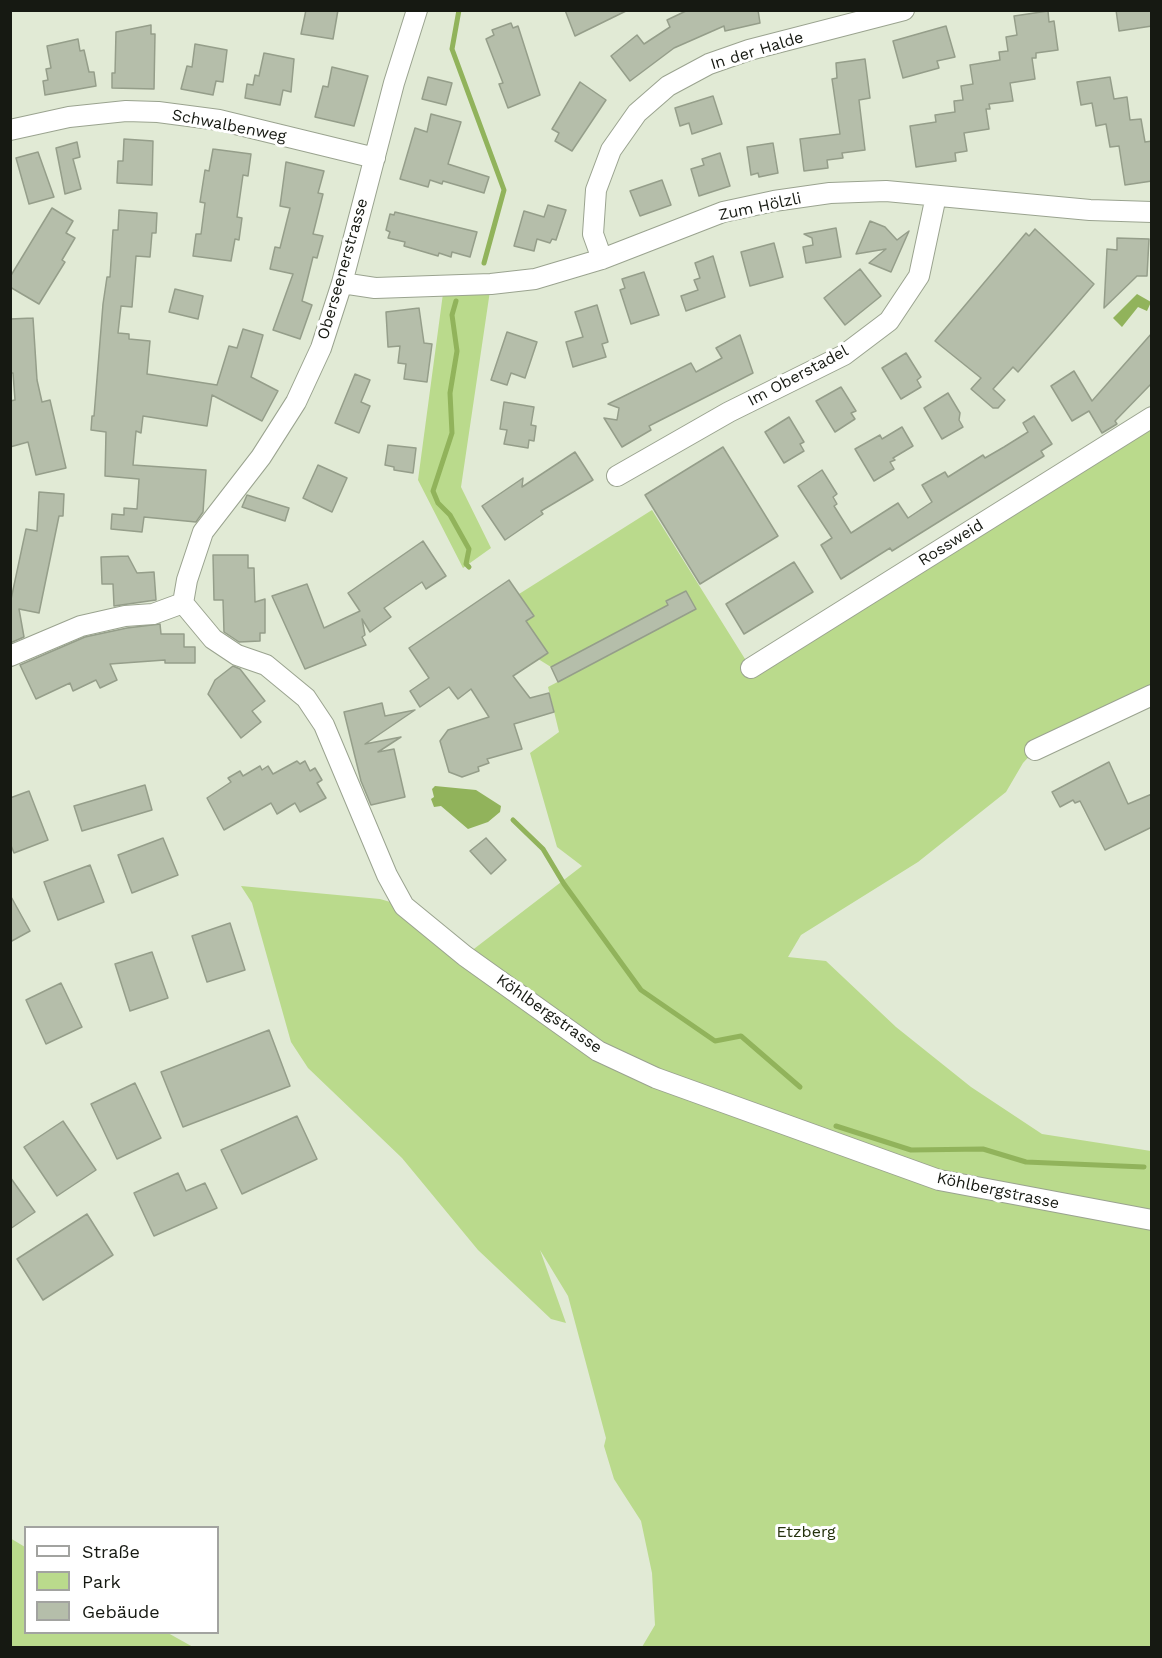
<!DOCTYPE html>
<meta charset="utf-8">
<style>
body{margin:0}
#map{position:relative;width:1162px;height:1658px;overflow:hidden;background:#e1ead5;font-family:"Work Sans",sans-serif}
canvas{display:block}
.frame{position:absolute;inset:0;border:12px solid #161912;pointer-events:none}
.legend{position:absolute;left:24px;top:1526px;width:195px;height:108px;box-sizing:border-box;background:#fff;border:2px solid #a2a3a0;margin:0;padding:8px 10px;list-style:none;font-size:18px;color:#161912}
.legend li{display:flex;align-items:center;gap:12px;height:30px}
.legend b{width:30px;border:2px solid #a2a3a0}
</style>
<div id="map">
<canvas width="1162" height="1658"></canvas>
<div class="frame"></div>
<ul class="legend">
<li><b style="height:8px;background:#fff"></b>Straße</li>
<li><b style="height:16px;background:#bada8c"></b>Park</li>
<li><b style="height:16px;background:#b5beaa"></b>Gebäude</li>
</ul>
</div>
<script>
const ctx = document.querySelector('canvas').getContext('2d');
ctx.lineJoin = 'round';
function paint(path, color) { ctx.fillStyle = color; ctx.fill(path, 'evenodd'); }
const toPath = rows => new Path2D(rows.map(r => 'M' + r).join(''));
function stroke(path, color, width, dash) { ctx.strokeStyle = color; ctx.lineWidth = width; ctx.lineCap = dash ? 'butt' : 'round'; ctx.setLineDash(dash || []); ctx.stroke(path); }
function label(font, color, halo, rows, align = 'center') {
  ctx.font = font + ' "Work Sans",sans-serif'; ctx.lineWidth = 6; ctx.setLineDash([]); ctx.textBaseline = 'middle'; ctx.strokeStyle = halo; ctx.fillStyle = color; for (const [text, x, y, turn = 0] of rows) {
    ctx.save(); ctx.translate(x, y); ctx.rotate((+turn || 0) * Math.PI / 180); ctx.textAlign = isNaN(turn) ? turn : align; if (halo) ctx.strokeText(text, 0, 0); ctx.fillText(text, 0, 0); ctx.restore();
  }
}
paint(toPath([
 [491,284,461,487,491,548,463,568,418,480,444,286],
 [1151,417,1151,695,1035,750,1023,763,1006,792,918,862,801,935,788,957,826,961,896,1027,971,1087,1042,1134,1151,1151,1151,1647,642,1647,655,1625,652,1573,641,1521,614,1479,604,1446,606,1438,568,1296,540,1250,566,1323,551,1319,478,1250,402,1158,308,1068,291,1042,252,903,241,886,380,899,404,906,466,955,582,866,557,847,530,753,559,732,548,687,696,609,686,591,666,601,668,605,551,667,535,657,526,621,533,616,519,594,652,510,750,667],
 [10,1538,25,1547,26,1632,168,1633,193,1647,11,1647]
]), '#bada8c');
paint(toPath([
 [1137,294,1151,302,1147,311,1138,307,1122,327,1113,318],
 [435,786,476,790,501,806,500,812,488,822,468,829,441,806,434,807,431,799,434,797,432,789]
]), '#91b35b');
stroke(toPath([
 [459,10,452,49,504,190,484,263],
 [456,301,452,315,457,351,450,393,452,433,433,491,438,503,450,515,469,549,466,564,469,567],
 [513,820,543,849,564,884,641,990,715,1041,741,1036,800,1087],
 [836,1126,911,1150,983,1149,1026,1162,1144,1167]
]), '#91b35b', 5);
const building = toPath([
 [306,10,338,10,333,39,301,34,306,10],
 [565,10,626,10,626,11,575,36,565,10],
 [688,10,758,10,760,23,725,31,724,26,674,48,630,81,611,56,637,35,644,44,670,27,667,20,688,10],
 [1116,10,1152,10,1152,26,1119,31,1116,10],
 [1048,11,1049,22,1054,21,1058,50,1036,53,1036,58,1032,58,1035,79,1010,83,1013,101,989,104,990,109,986,109,989,129,964,133,967,151,955,153,956,161,916,167,910,126,936,122,935,115,955,112,954,101,963,100,961,86,973,84,970,65,1000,60,999,52,1008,51,1006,37,1017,35,1014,16,1048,11],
 [511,23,513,28,518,26,540,95,508,108,499,84,503,83,486,39,494,35,492,30,511,23],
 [151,25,151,34,155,34,154,89,112,88,112,73,115,73,116,32,151,25],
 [946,26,955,57,937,61,939,68,903,78,893,41,946,26],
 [78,39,80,51,84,50,89,72,94,72,96,86,45,95,43,81,48,80,46,69,51,68,47,46,78,39],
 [195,44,227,50,223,82,216,81,213,95,181,89,187,66,192,67,195,44],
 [264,53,294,59,291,92,283,90,280,105,245,98,247,84,253,85,255,75,259,76,264,53],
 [865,59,870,98,859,100,865,150,842,153,843,158,827,160,828,168,804,171,800,139,840,134,832,79,837,78,836,63,865,59],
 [332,67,368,76,354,126,315,117,323,86,328,87,332,67],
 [428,77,452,83,446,105,422,99,428,77],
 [1110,77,1114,99,1127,97,1130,120,1141,119,1145,142,1152,141,1152,181,1125,185,1119,146,1110,147,1106,124,1096,126,1092,103,1081,105,1077,82,1110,77],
 [580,82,606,100,572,151,555,141,559,133,552,129,580,82],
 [713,96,722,124,692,134,689,123,680,126,675,108,713,96],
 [431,114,461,122,448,164,489,177,484,193,443,181,442,184,430,180,428,187,400,179,415,128,427,132,431,114],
 [124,139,153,141,152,185,117,183,118,161,123,161,124,139],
 [77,142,80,157,73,159,81,189,65,194,56,148,77,142],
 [773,143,778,173,759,177,758,173,751,175,747,147,773,143],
 [213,149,251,154,248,176,243,175,237,217,242,218,239,240,235,239,231,261,193,256,196,234,201,234,205,203,200,202,205,170,209,171,213,149],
 [38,152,54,197,29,204,16,158,38,152],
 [720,153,730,186,699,196,691,169,704,165,702,159,720,153],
 [286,162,324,171,318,193,323,194,313,234,323,236,317,258,313,257,302,301,312,305,300,339,273,330,293,274,270,269,275,247,280,248,290,208,280,206,286,162],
 [662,180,671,205,640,216,630,191,662,180],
 [548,205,566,210,556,240,552,239,550,243,537,239,534,251,514,246,524,211,544,217,548,205],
 [52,208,73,221,66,233,75,238,62,260,65,262,39,304,10,287,10,277,52,208],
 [119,210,157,213,156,233,152,233,150,257,136,256,132,307,121,306,118,333,129,334,129,339,150,341,147,374,217,385,229,346,237,348,243,329,263,335,251,377,278,391,262,421,212,395,207,426,143,416,141,433,136,431,133,465,206,470,203,512,196,522,144,517,142,532,111,529,112,514,124,515,124,508,137,509,139,479,105,476,106,432,91,430,92,416,94,416,103,304,107,277,110,277,113,230,118,230,119,210],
 [395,212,477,232,470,257,452,252,451,257,439,253,438,256,404,246,405,242,388,238,390,232,386,230,390,214,394,215,395,212],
 [870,221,885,227,897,240,909,231,891,272,869,263,886,249,856,254,870,221],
 [836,228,841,257,806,263,803,247,813,245,812,238,804,234,836,228],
 [1035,229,1094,284,1018,372,1013,367,993,389,1005,400,998,408,993,408,971,389,981,378,935,341,1026,233,1029,236,1035,229],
 [1117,238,1149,239,1147,276,1137,276,1104,308,1107,249,1117,250,1117,238],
 [774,243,783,277,750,286,741,252,774,243],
 [713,256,725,297,686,311,681,296,698,290,694,280,700,278,695,263,713,256],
 [860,269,881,296,845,325,824,298,860,269],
 [644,272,659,315,631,324,620,290,625,288,622,279,644,272],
 [175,289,203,296,198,319,169,312,175,289],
 [597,305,608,342,602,344,606,357,573,367,566,342,583,337,575,312,597,305],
 [419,308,424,343,432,344,427,382,404,379,406,364,398,363,400,346,388,347,386,312,419,308],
 [33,318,37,380,42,402,50,400,66,468,36,475,28,442,10,447,10,401,15,400,13,373,10,373,10,319,33,318],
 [507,332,537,342,525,378,511,373,507,385,491,380,507,332],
 [1152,333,1152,383,1115,421,1117,424,1102,433,1089,411,1072,421,1051,386,1074,371,1092,401,1152,333],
 [740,335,753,373,649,426,651,430,622,447,604,418,617,420,619,408,608,404,691,363,696,372,722,358,716,348,740,335],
 [906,353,921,377,917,380,921,387,901,399,882,368,906,353],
 [355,374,370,380,361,402,370,406,359,433,335,423,355,374],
 [841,387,856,411,851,413,855,419,835,432,816,401,841,387],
 [948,393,960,413,959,420,963,427,942,439,924,408,948,393],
 [504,402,534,407,531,425,536,426,534,441,529,440,528,448,504,444,507,430,500,429,504,402],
 [1034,416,1052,444,1041,451,1044,456,892,551,890,548,841,579,821,545,832,538,798,486,822,470,837,494,833,497,837,504,834,506,851,533,898,503,908,518,932,502,922,485,945,472,948,477,983,455,985,458,1004,447,1028,432,1023,423,1034,416],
 [789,417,804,442,800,444,804,451,784,463,765,432,789,417],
 [902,427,913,446,893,458,895,460,890,462,894,469,874,481,855,449,880,435,882,439,902,427],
 [388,445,416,448,413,473,394,470,394,467,385,465,388,445],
 [723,447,778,536,700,584,645,495,723,447],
 [575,452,593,480,541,511,543,514,505,540,482,506,523,478,522,487,575,452],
 [318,465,347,478,332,512,303,498,318,465],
 [39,492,64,494,63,516,59,516,39,613,19,609,24,637,10,643,10,604,26,529,37,531,39,492],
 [247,495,289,508,285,521,242,507,247,495],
 [423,541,446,576,426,589,422,582,384,608,391,617,370,632,362,619,365,635,362,637,366,645,305,669,272,596,307,584,324,628,360,611,348,593,423,541],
 [213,555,248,555,248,568,254,568,255,602,265,599,265,633,260,633,260,641,239,642,224,632,223,600,214,600,213,555],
 [128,556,137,573,154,572,156,600,114,606,113,584,102,584,101,557,128,556],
 [794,562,813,592,744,634,726,604,794,562],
 [509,580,534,616,526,621,548,653,513,676,530,698,549,693,554,712,514,724,522,749,487,759,489,763,478,767,479,771,462,777,449,772,440,741,448,730,489,717,471,689,458,699,449,687,420,707,410,691,429,678,409,648,509,580],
 [686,591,696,609,558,682,551,667,668,605,666,601,686,591],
 [160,624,161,634,184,634,184,647,195,647,195,663,165,663,165,660,110,664,117,680,100,688,96,680,73,691,70,683,36,699,20,665,85,637,127,628,160,624],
 [233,666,240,669,265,701,252,711,261,722,241,738,208,694,215,680,233,666],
 [382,703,385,716,415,710,365,744,401,737,378,752,394,749,405,797,371,805,361,781,344,712,382,703],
 [297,761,300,764,305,761,310,771,315,768,322,780,317,783,326,798,300,812,295,803,277,814,271,803,224,830,207,798,231,782,228,778,240,771,243,776,260,766,262,770,268,766,273,774,297,761],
 [1109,762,1128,804,1152,794,1152,827,1105,850,1080,801,1075,803,1073,800,1060,807,1052,792,1109,762],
 [145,785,152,810,82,831,74,806,145,785],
 [29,791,48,840,14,853,10,843,10,798,29,791],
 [163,838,178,875,132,893,118,855,163,838],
 [486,838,506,860,491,874,470,851,486,838],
 [90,865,104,902,58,920,44,882,90,865],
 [10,895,30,931,10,942,10,895],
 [230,923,245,970,207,982,192,936,230,923],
 [152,952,168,998,130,1011,115,964,152,952],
 [61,983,82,1027,46,1044,26,1000,61,983],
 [269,1030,290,1086,183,1127,161,1072,269,1030],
 [135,1083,161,1138,117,1159,91,1104,135,1083],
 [297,1116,317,1159,242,1194,221,1150,297,1116],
 [63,1121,96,1170,57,1196,24,1147,63,1121],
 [178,1173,186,1191,205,1183,217,1208,154,1236,134,1193,178,1173],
 [10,1177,35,1212,10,1229,10,1177],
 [87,1214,113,1255,43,1300,17,1259,87,1214]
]);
paint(building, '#b5beaa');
stroke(building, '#959e8a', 1.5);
const minor = toPath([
 [10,130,69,117,126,111,158,112,219,120,375,158],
 [602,259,593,234,596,190,611,150,637,113,668,86,709,64,749,50,904,10],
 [342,283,375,288,491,284,535,279,602,259,723,212,774,201,830,193,886,191,1090,210,1152,212],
 [617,476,729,412,844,355,889,321,919,276,936,196],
 [183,603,213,639,237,655,266,665,306,698,324,725,387,875,404,906,465,956,598,1051,656,1078,939,1180,1152,1220],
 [183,603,187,580,203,532,261,457,296,402,321,348,342,283,394,83,417,10],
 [10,656,81,626,125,616,153,614,183,603],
 [751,668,1152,417],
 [1035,750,1152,695]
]);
stroke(minor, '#9aa38f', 22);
stroke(minor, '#fff', 20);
label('16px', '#161912', '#fff', [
 ["In der Halde",757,51,-17],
 ["Schwalbenweg",229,126,11],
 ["Zum Hölzli",760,207,-12],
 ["Oberseenerstrasse",343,269,-74],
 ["Im Oberstadel",798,376,-28],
 ["Rossweid",951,543,-32],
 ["Köhlbergstrasse",549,1014,35],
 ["Köhlbergstrasse",998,1191,12]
]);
label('16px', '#25320d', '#fff', [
 ["Etzberg",806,1532]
]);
</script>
